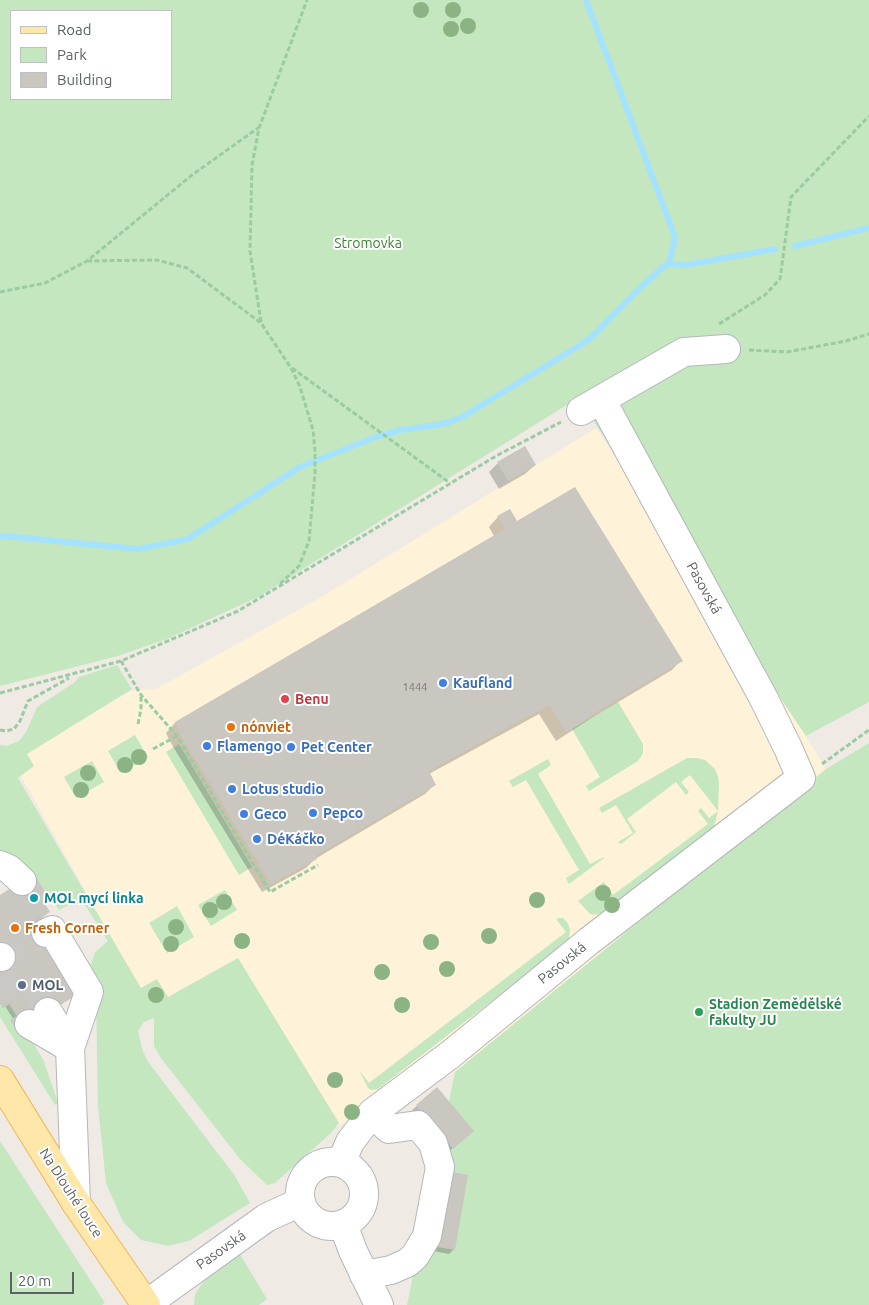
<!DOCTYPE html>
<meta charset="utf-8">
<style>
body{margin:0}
#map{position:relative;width:869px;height:1305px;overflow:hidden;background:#efebe4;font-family:Ubuntu,sans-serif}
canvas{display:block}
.legend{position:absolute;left:10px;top:10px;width:162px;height:90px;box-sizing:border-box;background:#fff;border:1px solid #bec0c1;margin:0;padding:6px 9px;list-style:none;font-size:15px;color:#5c6165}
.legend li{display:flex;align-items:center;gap:10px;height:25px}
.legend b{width:25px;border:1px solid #bec0c1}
.scale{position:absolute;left:10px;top:1272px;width:64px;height:22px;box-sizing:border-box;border:2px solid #5c6165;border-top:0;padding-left:6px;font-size:15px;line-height:18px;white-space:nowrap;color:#5c6165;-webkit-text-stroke:4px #fff;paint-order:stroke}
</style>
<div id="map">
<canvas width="869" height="1305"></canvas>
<ul class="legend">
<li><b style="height:6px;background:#ffe7a9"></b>Road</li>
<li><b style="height:14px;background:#c4e7c0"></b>Park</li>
<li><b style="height:14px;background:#cac6c0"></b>Building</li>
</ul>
<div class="scale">20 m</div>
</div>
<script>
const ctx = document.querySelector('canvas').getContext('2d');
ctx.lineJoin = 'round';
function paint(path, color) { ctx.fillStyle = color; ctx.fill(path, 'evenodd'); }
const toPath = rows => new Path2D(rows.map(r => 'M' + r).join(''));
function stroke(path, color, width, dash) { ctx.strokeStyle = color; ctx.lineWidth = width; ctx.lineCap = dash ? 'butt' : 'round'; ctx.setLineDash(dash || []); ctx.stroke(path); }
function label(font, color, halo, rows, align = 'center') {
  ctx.font = font + ' Ubuntu,sans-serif'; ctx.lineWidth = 4; ctx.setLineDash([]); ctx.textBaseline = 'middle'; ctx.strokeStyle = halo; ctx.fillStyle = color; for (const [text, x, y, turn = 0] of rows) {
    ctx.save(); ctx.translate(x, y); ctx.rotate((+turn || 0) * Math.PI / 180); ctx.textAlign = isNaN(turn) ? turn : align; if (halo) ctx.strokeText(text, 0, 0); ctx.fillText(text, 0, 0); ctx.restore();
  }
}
paint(toPath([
 [596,428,806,736,826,769,455,1072,338,1126,238,963,151,1008,12,760,131,691,156,689,318,599]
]), '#fef2d9');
paint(toPath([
 [0,0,869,0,869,702,806,736,578,398,258,597,167,639,118,656,0,686],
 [11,11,171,11,171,99,11,99],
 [117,665,132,689,27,754,34,766,18,778,141,988,157,979,168,997,238,958,339,1123,330,1134,275,1183,267,1185,240,1159,160,1057,154,1046,154,1018,144,1022,138,1031,143,1052,149,1063,235,1176,250,1203,189,1241,168,1246,141,1240,123,1222,106,1183,98,1106,96,995,90,967,95,952,108,941,81,899,59,910,32,873,0,856,0,745,6,746,19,741,26,732,37,707,75,682,79,677],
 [618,702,643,744,643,753,638,761,589,791,586,786,600,777,572,729],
 [135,735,148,757,121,773,108,751],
 [869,743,869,1305,407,1305,455,1072,826,769],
 [179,744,252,867,239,875,166,752],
 [687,758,697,758,705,760,715,769,718,777,719,783,718,811,714,827,709,835,603,915,590,914,578,901,604,882,613,895,708,824,698,811,701,808,709,818,718,811,690,775,681,782,689,792,686,795,676,782,627,819,636,832,621,844,618,842,633,833,616,805,602,813,599,808],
 [548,759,551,765,538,774,590,864,604,857,604,858,569,884,566,878,579,870,526,780,513,787,509,781],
 [92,761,104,782,76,798,64,777],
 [225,890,237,910,211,926,198,905],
 [177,906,194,937,167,953,149,923],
 [559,918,563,918,567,922,570,929,569,938,567,943,378,1089,371,1090,368,1088,359,1070,369,1083,566,932,556,919],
 [0,990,44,1061,58,1103,55,1105,0,1017],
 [0,1141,105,1303,102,1305,0,1305],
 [238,1251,267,1299,259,1305,194,1305,195,1294,206,1278]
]), '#c4e7c0');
paint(toPath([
 [498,463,535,465,525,474,499,489,489,472],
 [498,517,517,523,681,660,672,670,593,717,556,741,539,714,429,774,434,785,425,794,315,859,306,868,262,892,172,745,166,733,175,723,494,536,489,527],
 [0,896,49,911,38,922,76,995,20,1030,0,998],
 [437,1089,469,1135,448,1152,412,1110],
 [442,1176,454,1249,449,1254,428,1250]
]), '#0003');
stroke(toPath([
 [586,0,675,237,669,264],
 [795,246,869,228],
 [0,537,5,536,138,549,188,539,300,467,376,437,401,430,437,425,450,422,464,416,582,344,595,334,636,292,664,266,669,264,686,265,775,249]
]), '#a4e2ff', 6);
paint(toPath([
 [525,446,536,465,508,481,497,462],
 [575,487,683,661,603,708,566,733,549,705,429,771,436,785,315,856,317,859,271,884,181,736,175,722,505,529,497,516,510,509,517,521],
 [28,877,50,912,38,920,82,991,24,1027,0,988,0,895],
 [437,1087,474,1131,453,1149,416,1105],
 [446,1171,468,1175,455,1250,432,1246]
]), '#cac6c0');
stroke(toPath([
 [22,881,44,916],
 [1,957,12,952,48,1012],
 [0,977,29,1024]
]), '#cac8c4', 28, [28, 14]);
const minor = toPath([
 [581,411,684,352,726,349],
 [0,865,9,869,22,881],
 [0,957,1,957],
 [48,1012,70,1048,76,1203],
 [29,1024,70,1048,89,992,52,930,46,933],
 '300 1194a32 32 0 1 1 64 0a32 32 0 1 1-64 0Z',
 [341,1163,350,1142,372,1113,451,1054,589,941,801,778,788,748,764,699,602,401],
 [343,1224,353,1251,379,1305],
 [364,1275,391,1270,407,1263,415,1256,427,1236,440,1167,433,1143,418,1125,389,1129,372,1113],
 [145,1305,266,1218,300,1202]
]);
const major = toPath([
 [0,1080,76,1203,146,1305]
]);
stroke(minor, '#b4b7bb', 30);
stroke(major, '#f4b658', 30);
stroke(toPath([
 [87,261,157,260,187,268,261,323,291,368,300,387,313,430,315,451,315,473,309,541,299,566,280,584],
 [0,292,45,283,87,261,192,175,258,128],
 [261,322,250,251,252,165,259,128,307,0],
 [719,324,765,295,780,279,791,197,869,116],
 [749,350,787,352,846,341,869,334],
 [292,368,450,483],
 [121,661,141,695,177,736,270,892,318,865],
 [0,693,121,661,238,611,496,456,561,422],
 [138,724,141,709,141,695],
 [0,730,6,731,14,729,20,721,28,701,69,678],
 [153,749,177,736],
 [822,764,869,730]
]), '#9acba3', 3, [5, 2.5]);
stroke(minor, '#fff', 28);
stroke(major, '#ffe7a9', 28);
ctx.fillStyle = '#8bb383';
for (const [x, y] of [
 [421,10],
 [453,10],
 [468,26],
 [451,29],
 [139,757],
 [125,765],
 [88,773],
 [81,790],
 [603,893],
 [537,900],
 [224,902],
 [612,905],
 [210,910],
 [176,927],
 [489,936],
 [242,941],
 [431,942],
 [171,944],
 [447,969],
 [382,972],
 [156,995],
 [402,1005],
 [335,1080],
 [352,1112]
]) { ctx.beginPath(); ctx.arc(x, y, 8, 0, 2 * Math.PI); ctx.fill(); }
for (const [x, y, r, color] of [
 [443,683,5,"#3f7fe0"],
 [285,699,5,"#e0444e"],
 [231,727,5,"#e8710a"],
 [207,746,5,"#3f7fe0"],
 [291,747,5,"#3f7fe0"],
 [232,789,5,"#3f7fe0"],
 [313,813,5,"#3f7fe0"],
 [244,814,5,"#3f7fe0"],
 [257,839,5,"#3f7fe0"],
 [34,898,5,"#0f9aa8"],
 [15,928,5,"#e8710a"],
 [22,985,5,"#5c6f8a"],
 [699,1012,5,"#2e9e5b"]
]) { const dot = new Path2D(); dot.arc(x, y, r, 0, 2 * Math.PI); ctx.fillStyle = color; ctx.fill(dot); stroke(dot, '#fff', 2); }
label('11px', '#787a7c', null, [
 ["1444",415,687]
]);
label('14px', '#398533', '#fff', [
 ["Stromovka",368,243]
]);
label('14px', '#5c6165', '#fff', [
 ["Pasovská",704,588,61],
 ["Pasovská",562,963,-39],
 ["Na Dlouhé louce",71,1193,57],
 ["Pasovská",221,1250,-35]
]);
label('bold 14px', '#366cbe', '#fff', [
 ["Kaufland",453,683],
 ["Flamengo",217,746],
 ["Pet Center",301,747],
 ["Lotus studio",242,789],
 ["Pepco",323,813],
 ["Geco",254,814],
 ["DéKáčko",267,839]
], 'left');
label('bold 14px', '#be3a42', '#fff', [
 ["Benu",295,699]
], 'left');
label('bold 14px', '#c56008', '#fff', [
 ["nónviet",241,727],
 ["Fresh Corner",25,928]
], 'left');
label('bold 14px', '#0d838f', '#fff', [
 ["MOL mycí linka",44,898]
], 'left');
label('bold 14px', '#4e5e75', '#fff', [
 ["MOL",32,985]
], 'left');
label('bold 14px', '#27864d', '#fff', [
 ["Stadion Zemědělské",709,1004],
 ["fakulty JU",709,1020]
], 'left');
</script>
